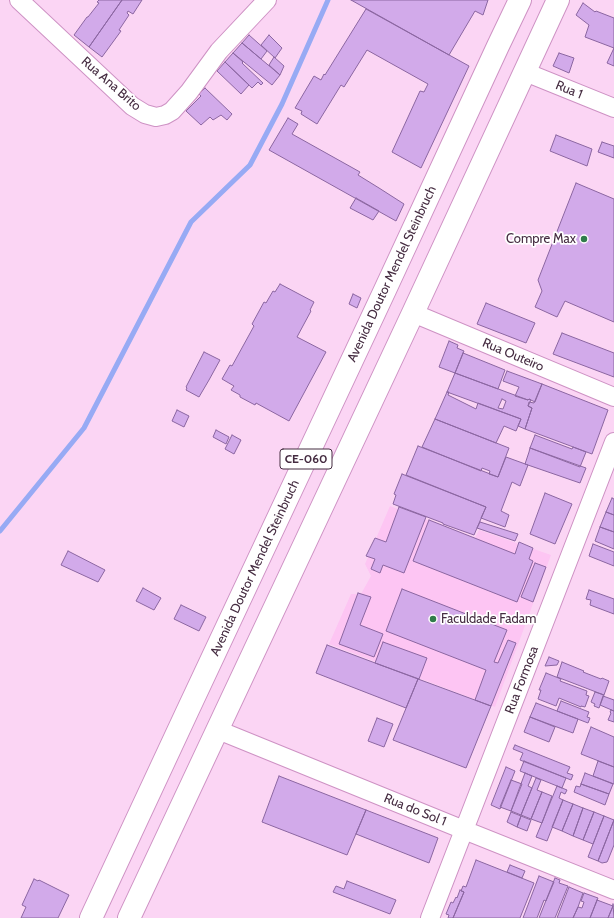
<!DOCTYPE html>
<style>
body{margin:0}
canvas{display:block;background:#fbd5f4}
</style>
<canvas width="614" height="918"></canvas>
<script>
const ctx = document.querySelector('canvas').getContext('2d');
ctx.lineJoin = 'round';
function paint(path, color) { ctx.fillStyle = color; ctx.fill(path, 'evenodd'); }
const toPath = rows => new Path2D(rows.map(r => 'M' + r).join(''));
function stroke(path, color, width, dash) { ctx.strokeStyle = color; ctx.lineWidth = width; ctx.lineCap = dash ? 'butt' : 'round'; ctx.setLineDash(dash || []); ctx.stroke(path); }
function label(font, color, halo, rows, align = 'center') {
  ctx.font = font + ' Cabin,sans-serif'; ctx.lineWidth = 3.5; ctx.setLineDash([]); ctx.textBaseline = 'middle'; ctx.strokeStyle = halo; ctx.fillStyle = color; for (const [text, x, y, turn = 0] of rows) {
    ctx.save(); ctx.translate(x, y); ctx.rotate((+turn || 0) * Math.PI / 180); ctx.textAlign = isNaN(turn) ? turn : align; if (halo) ctx.strokeText(text, 0, 0); ctx.fillText(text, 0, 0); ctx.restore();
  }
}
paint(toPath([
 [390,506,475,538,479,530,551,555,495,707,329,644,351,594,361,594,371,576,365,564]
]), '#fdc5f3');
stroke(toPath([
 [0,531,84,428,191,222,250,165,282,104,328,0]
]), '#97aaf4', 5);
const building = toPath([
 [99,0,122,0,89,47,74,35,87,17,88,17,99,3,97,2,99,0],
 [122,0,142,0,133,14,128,11,127,13,129,15,119,30,121,31,102,57,89,47,122,0],
 [351,0,488,0,483,15,475,11,449,55,351,0],
 [583,3,595,12,596,11,614,18,614,66,607,63,614,48,585,37,589,25,576,15,583,3],
 [366,9,469,66,421,168,392,152,420,91,424,92,428,84,367,50,344,87,341,85,317,124,301,114,302,111,295,108,314,76,321,80,324,74,325,75,366,9],
 [249,35,267,51,261,59,242,43,249,35],
 [269,35,282,48,275,58,261,45,269,35],
 [242,43,280,75,272,85,233,53,242,43],
 [233,53,243,62,242,63,263,83,261,85,258,82,252,88,225,62,233,53],
 [559,53,574,58,569,73,553,66,559,53],
 [274,57,284,66,280,75,269,65,274,57],
 [225,62,249,85,241,94,217,71,225,62],
 [205,88,232,114,227,120,221,115,213,120,210,117,201,125,186,111,201,96,199,94,205,88],
 [288,118,298,124,292,134,360,172,358,175,379,188,404,204,396,221,269,150,288,118],
 [556,135,592,149,587,166,550,151,556,135],
 [602,142,614,146,614,158,598,152,602,142],
 [576,183,614,199,614,322,565,301,557,317,535,307,542,291,538,280,576,183],
 [356,198,379,211,373,220,350,208,356,198],
 [280,284,314,302,310,310,311,311,297,337,326,352,289,421,256,403,255,405,240,397,240,395,231,390,234,386,222,379,230,365,232,366,254,326,252,324,264,302,266,303,273,291,275,292,280,284],
 [353,294,361,298,357,308,349,304,353,294],
 [486,303,535,323,526,343,477,324,486,303],
 [562,333,614,353,614,377,553,354,562,333],
 [449,341,458,345,457,348,464,351,455,373,439,367,449,341],
 [204,352,220,360,209,380,199,397,186,390,187,388,186,387,204,352],
 [463,353,505,370,498,389,455,373,463,353],
 [507,371,542,384,535,402,529,399,528,400,515,396,519,387,503,381,507,371],
 [455,373,528,400,529,399,531,400,528,406,532,408,525,429,518,426,521,419,447,392,455,373],
 [502,399,506,401,503,409,498,408,502,399],
 [542,384,608,410,592,454,525,429,532,408,528,406,529,402,534,403,542,384],
 [447,392,449,392,448,395,476,409,478,403,521,419,516,431,504,426,496,443,435,419,447,392],
 [177,410,189,416,184,427,172,421,177,410],
 [435,419,509,448,498,477,489,474,490,471,482,468,481,471,422,447,435,419],
 [216,430,229,437,226,444,213,437,216,430],
 [232,435,241,440,234,454,225,449,232,435],
 [535,435,572,449,573,447,586,452,580,467,530,448,535,435],
 [418,446,498,477,506,457,528,465,520,486,512,482,501,511,509,515,505,527,481,518,486,507,406,475,418,446],
 [530,448,586,468,580,483,525,464,529,452,530,448],
 [402,474,486,507,474,535,443,524,443,523,393,504,396,495,394,494,402,474],
 [545,493,572,504,555,544,530,534,545,493],
 [612,498,614,499,614,515,606,512,612,498],
 [399,507,426,517,404,573,383,565,380,573,371,569,375,559,366,556,375,538,386,542,399,507],
 [606,512,614,515,614,532,600,527,606,512],
 [429,520,515,554,519,542,533,548,529,559,533,561,517,602,413,561,429,520],
 [480,522,518,534,515,541,477,528,480,522],
 [600,527,614,532,614,549,595,541,600,527],
 [593,544,614,552,614,566,589,556,593,544],
 [68,551,105,570,98,582,61,565,68,551],
 [535,563,546,567,533,602,521,597,535,563],
 [143,588,161,598,154,610,136,601,143,588],
 [402,589,507,630,494,662,498,663,508,640,516,643,491,706,475,700,486,670,386,631,402,589],
 [589,590,614,599,614,614,590,605,591,600,586,599,589,590],
 [358,593,371,597,360,625,383,634,374,657,339,644,358,593],
 [181,605,206,617,199,631,174,619,181,605],
 [383,642,427,658,419,679,375,663,383,642],
 [327,645,418,679,406,708,316,673,327,645],
 [549,657,559,661,557,665,545,666,549,657],
 [562,662,584,671,583,672,601,679,602,678,609,681,604,695,557,677,562,662],
 [546,673,561,679,560,681,587,691,586,695,589,696,585,707,581,706,581,707,559,698,556,706,538,699,541,690,539,690,546,673],
 [418,679,491,706,466,768,393,740,418,679],
 [595,692,604,695,599,708,594,706,595,704,591,702,595,692],
 [603,696,614,700,614,711,600,705,603,696],
 [561,701,589,712,587,717,590,718,588,723,557,711,561,701],
 [536,703,578,719,573,733,530,717,536,703],
 [611,710,614,711,614,722,608,720,611,713,610,712,611,710],
 [530,717,555,727,549,742,524,732,530,717],
 [377,718,393,724,384,747,368,741,377,718],
 [591,727,614,737,614,767,581,754,591,727],
 [515,745,570,767,567,773,573,775,571,780,520,760,523,753,513,749,515,745],
 [524,761,566,778,562,788,520,771,524,761],
 [598,761,614,767,614,784,593,776,598,761],
 [506,767,515,771,500,809,491,805,506,767],
 [525,773,532,776,528,786,532,788,521,815,511,811,525,773],
 [585,773,613,784,609,794,581,784,585,773],
 [279,776,366,810,347,855,262,822,279,776],
 [536,778,541,780,537,790,542,792,531,819,521,815,536,778],
 [511,780,522,784,511,811,500,807,511,780],
 [581,784,609,794,605,805,574,792,576,786,580,787,581,784],
 [557,786,567,790,565,794,561,792,559,798,563,800,547,841,536,837,557,786],
 [542,792,552,796,542,823,531,819,542,792],
 [563,800,573,804,562,831,552,827,563,800],
 [573,804,583,808,573,836,562,831,573,804],
 [583,808,594,812,583,840,573,836,583,808],
 [366,810,438,838,429,863,356,834,366,810],
 [511,812,521,816,517,827,507,822,511,812],
 [594,812,604,816,593,844,583,840,594,812],
 [521,816,531,820,527,831,517,827,521,816],
 [604,816,614,820,598,861,588,857,604,816],
 [614,820,614,845,608,860,607,862,602,863,598,861,614,820],
 [476,860,534,883,520,918,453,918,464,892,461,891,463,886,466,887,476,860],
 [510,865,525,871,522,878,507,872,510,865],
 [539,876,554,882,546,901,544,900,537,918,523,918,539,876],
 [555,878,560,880,559,883,568,886,555,918,539,918,555,878],
 [34,879,38,881,39,880,69,895,58,918,21,918,26,907,22,905,34,879],
 [347,881,396,900,390,914,333,892,336,886,344,889,347,881],
 [569,887,583,893,578,907,573,918,557,918,569,887],
 [460,890,464,892,453,918,448,918,449,915,446,914,451,902,453,903,456,897,457,898,460,890],
 [584,893,598,898,590,918,573,918,578,907,582,908,584,902,581,901,584,893],
 [597,900,613,906,608,918,590,918,597,900],
 [613,904,614,918,608,918,613,906,613,904]
]);
paint(building, '#d2aaea');
stroke(building, '#8b66a1', 1);
const street = toPath([
 [19,0,132,106,145,114,156,117,165,115,172,111,189,92,219,51,267,0],
 [525,72,614,108],
 [413,313,614,397],
 [218,730,464,830,614,890],
 [430,918,614,442]
]);
const highway = toPath([
 [91,918,187,712,385,290,498,46,520,0],
 [129,918,413,313,558,0]
]);
stroke(street, '#ce92c4', 20);
stroke(highway, '#ce92c4', 24);
stroke(street, '#fff', 18);
stroke(highway, '#fff', 22);
for (const [x, y, r, color] of [
 [584,239,4,"#307c4b"],
 [433,619,4,"#307c4b"]
]) { const dot = new Path2D(); dot.arc(x, y, r, 0, 2 * Math.PI); ctx.fillStyle = color; ctx.fill(dot); stroke(dot, '#fff', 1.5); }
for (const [x, y, w] of [
 [306,459,52]
]) { const box = new Path2D(); box.roundRect(x - w / 2, y - 10, w, 20, 3); ctx.fillStyle = '#fff'; ctx.fill(box); stroke(box, '#452c41', 1); }
label('bold 12px', '#452c41', null, [
 ["CE-060",306,459]
]);
label('13px', '#452c41', '#fff', [
 ["Rua Ana Brito",111,84,41],
 ["Rua 1",569,90,22],
 ["Avenida Doutor Mendel Steinbruch",392,274,-65],
 ["Rua Outeiro",513,355,23],
 ["Avenida Doutor Mendel Steinbruch",255,568,-65],
 ["Rua Formosa",522,680,-69],
 ["Rua do Sol 1",415,810,22]
]);
label('13px', '#452c41', '#fff', [
 ["Compre Max",576,239],
 ["Faculdade Fadam",441,619,"left"]
], 'right');
</script>
